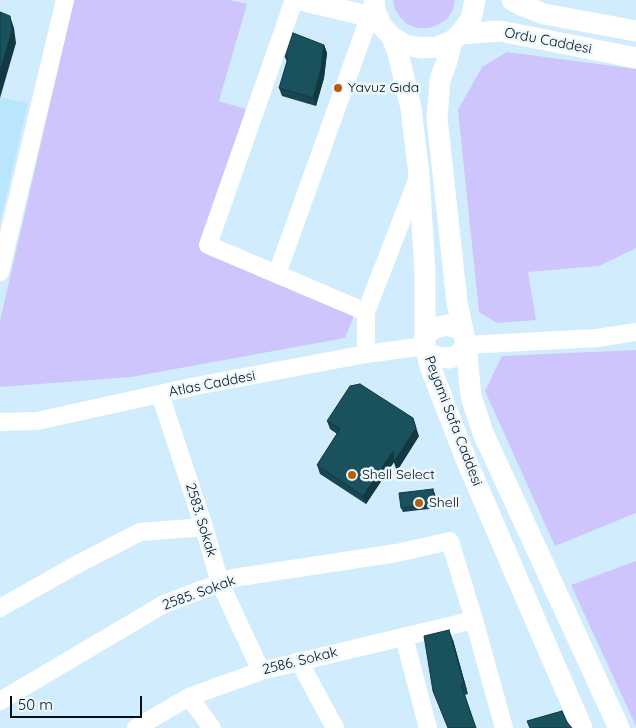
<!DOCTYPE html>
<meta charset="utf-8">
<style>
body{margin:0}
#map{position:relative;width:636px;height:728px;overflow:hidden;background:#d1edfd;font-family:Quicksand,sans-serif}
canvas{display:block}
.scale{position:absolute;left:10px;top:696px;width:132px;height:22px;box-sizing:border-box;border:2px solid #010f18;border-top:0;padding-left:6px;font-size:15px;line-height:18px;white-space:nowrap;color:#010f18;-webkit-text-stroke:4px #eef7fc;paint-order:stroke}
</style>
<div id="map">
<canvas width="636" height="728"></canvas>
<div class="scale">50 m</div>
</div>
<script>
const ctx = document.querySelector('canvas').getContext('2d');
ctx.lineJoin = 'round';
function paint(path, color) { ctx.fillStyle = color; ctx.fill(path, 'evenodd'); }
const toPath = rows => new Path2D(rows.map(r => 'M' + r).join(''));
function stroke(path, color, width, dash) { ctx.strokeStyle = color; ctx.lineWidth = width; ctx.lineCap = dash ? 'butt' : 'round'; ctx.setLineDash(dash || []); ctx.stroke(path); }
function label(font, color, halo, rows, align = 'center') {
  ctx.font = font + ' Quicksand,sans-serif'; ctx.lineWidth = 5; ctx.setLineDash([]); ctx.textBaseline = 'middle'; ctx.strokeStyle = halo; ctx.fillStyle = color; for (const [text, x, y, turn = 0] of rows) {
    ctx.save(); ctx.translate(x, y); ctx.rotate((+turn || 0) * Math.PI / 180); ctx.textAlign = isNaN(turn) ? turn : align; if (halo) ctx.strokeText(text, 0, 0); ctx.fillText(text, 0, 0); ctx.restore();
  }
}
paint(toPath([
 [0,97,28,103,0,223]
]), '#b9e5fd');
paint(toPath([
 [74,0,229,0,247,4,219,101,248,110,202,249,354,316,345,338,131,377,0,387,0,321],
 [393,0,455,0,453,10,447,19,438,25,428,28,417,28,407,24,400,17,395,9],
 [507,52,636,69,636,248,599,266,528,272,536,320,497,323,479,312,458,110,482,67],
 [636,350,636,513,555,546,485,391,502,356],
 [636,561,636,726,571,585]
]), '#cec5fc');
stroke(toPath([
 [294,0,208,245,366,312],
 [0,272,65,0],
 [277,274,369,18],
 [466,345,597,338,636,332],
 [366,354,366,312,418,178],
 [160,394,204,527,220,583,261,671],
 [0,422,37,421,196,386,366,354,425,346],
 [0,608,76,565,140,532,204,527],
 [404,637,428,728],
 [299,661,335,728],
 [189,697,212,728],
 [0,701,164,604,233,578,397,553,450,541,474,620,504,728],
 [136,728,189,697,261,671,474,620]
]), '#fff', 18);
stroke(toPath([
 [301,0,359,14,369,18,381,25],
 [374,0,375,10,381,25,392,37,405,45,421,48,437,47,452,41,460,34,471,19,475,0],
 [512,0,523,6,544,14,636,31],
 [460,34,500,31,636,58],
 [392,37,398,53,411,108,419,175,425,272,425,346,430,366,467,462,582,728],
 [452,41,447,61,440,80,437,118,457,302,466,345,471,396,483,433,619,728],
 [425,335,435,328,447,325,457,328,463,332],
 [427,353,438,357,449,358,457,356,462,351,466,345]
]), '#fff', 21);
paint(toPath([
 [324,45,327,53,324,78,316,106,282,96,279,88,287,62,285,57],
 [327,421,419,436,397,471,394,462,366,504,320,474,317,465,337,434,330,429],
 [435,494,437,508,403,512,401,508],
 [453,640,468,694,465,695,476,728,448,728,433,691]
]), '#164750');
paint(toPath([
 [10,16,14,28,16,43,0,98,0,71],
 [324,45,327,53,324,78,316,106,313,98],
 [413,418,419,436,397,471,394,462],
 [393,451,396,459,366,504,363,496],
 [433,489,435,494,437,508,435,504],
 [449,630,453,640,468,694,464,683]
]), '#123941');
const building = toPath([
 [0,12,10,16,12,31,0,71,0,12],
 [293,33,324,45,321,69,313,98,279,88,288,58,285,57,293,33],
 [360,384,413,418,416,428,394,462,393,451,363,496,317,465,340,429,327,421,350,386,360,384],
 [433,489,435,504,401,508,399,493,433,489],
 [449,630,464,683,461,685,476,728,448,728,433,691,424,636,449,630],
 [562,711,567,722,572,728,530,728,527,721,562,711]
]);
paint(building, '#19525d');
stroke(building, '#123941', 1);
for (const [x, y, r, color] of [
 [338,88,5,"#b95c0b"],
 [352,475,5,"#b95c0b"],
 [419,503,5,"#b95c0b"]
]) { const dot = new Path2D(); dot.arc(x, y, r, 0, 2 * Math.PI); ctx.fillStyle = color; ctx.fill(dot); stroke(dot, '#eef7fc', 2); }
label('14px', '#010f18', '#eef7fc', [
 ["Ordu Caddesi",548,41,11],
 ["Atlas Caddesi",212,384,-11],
 ["Peyami Safa Caddesi",453,421,69],
 ["2583. Sokak",201,520,73],
 ["2585. Sokak",199,593,-20],
 ["2586. Sokak",300,661,-14]
]);
label('14px', '#010f18', '#eef7fc', [
 ["Yavuz Gıda",348,88],
 ["Shell Select",362,475],
 ["Shell",429,503]
], 'left');
</script>
